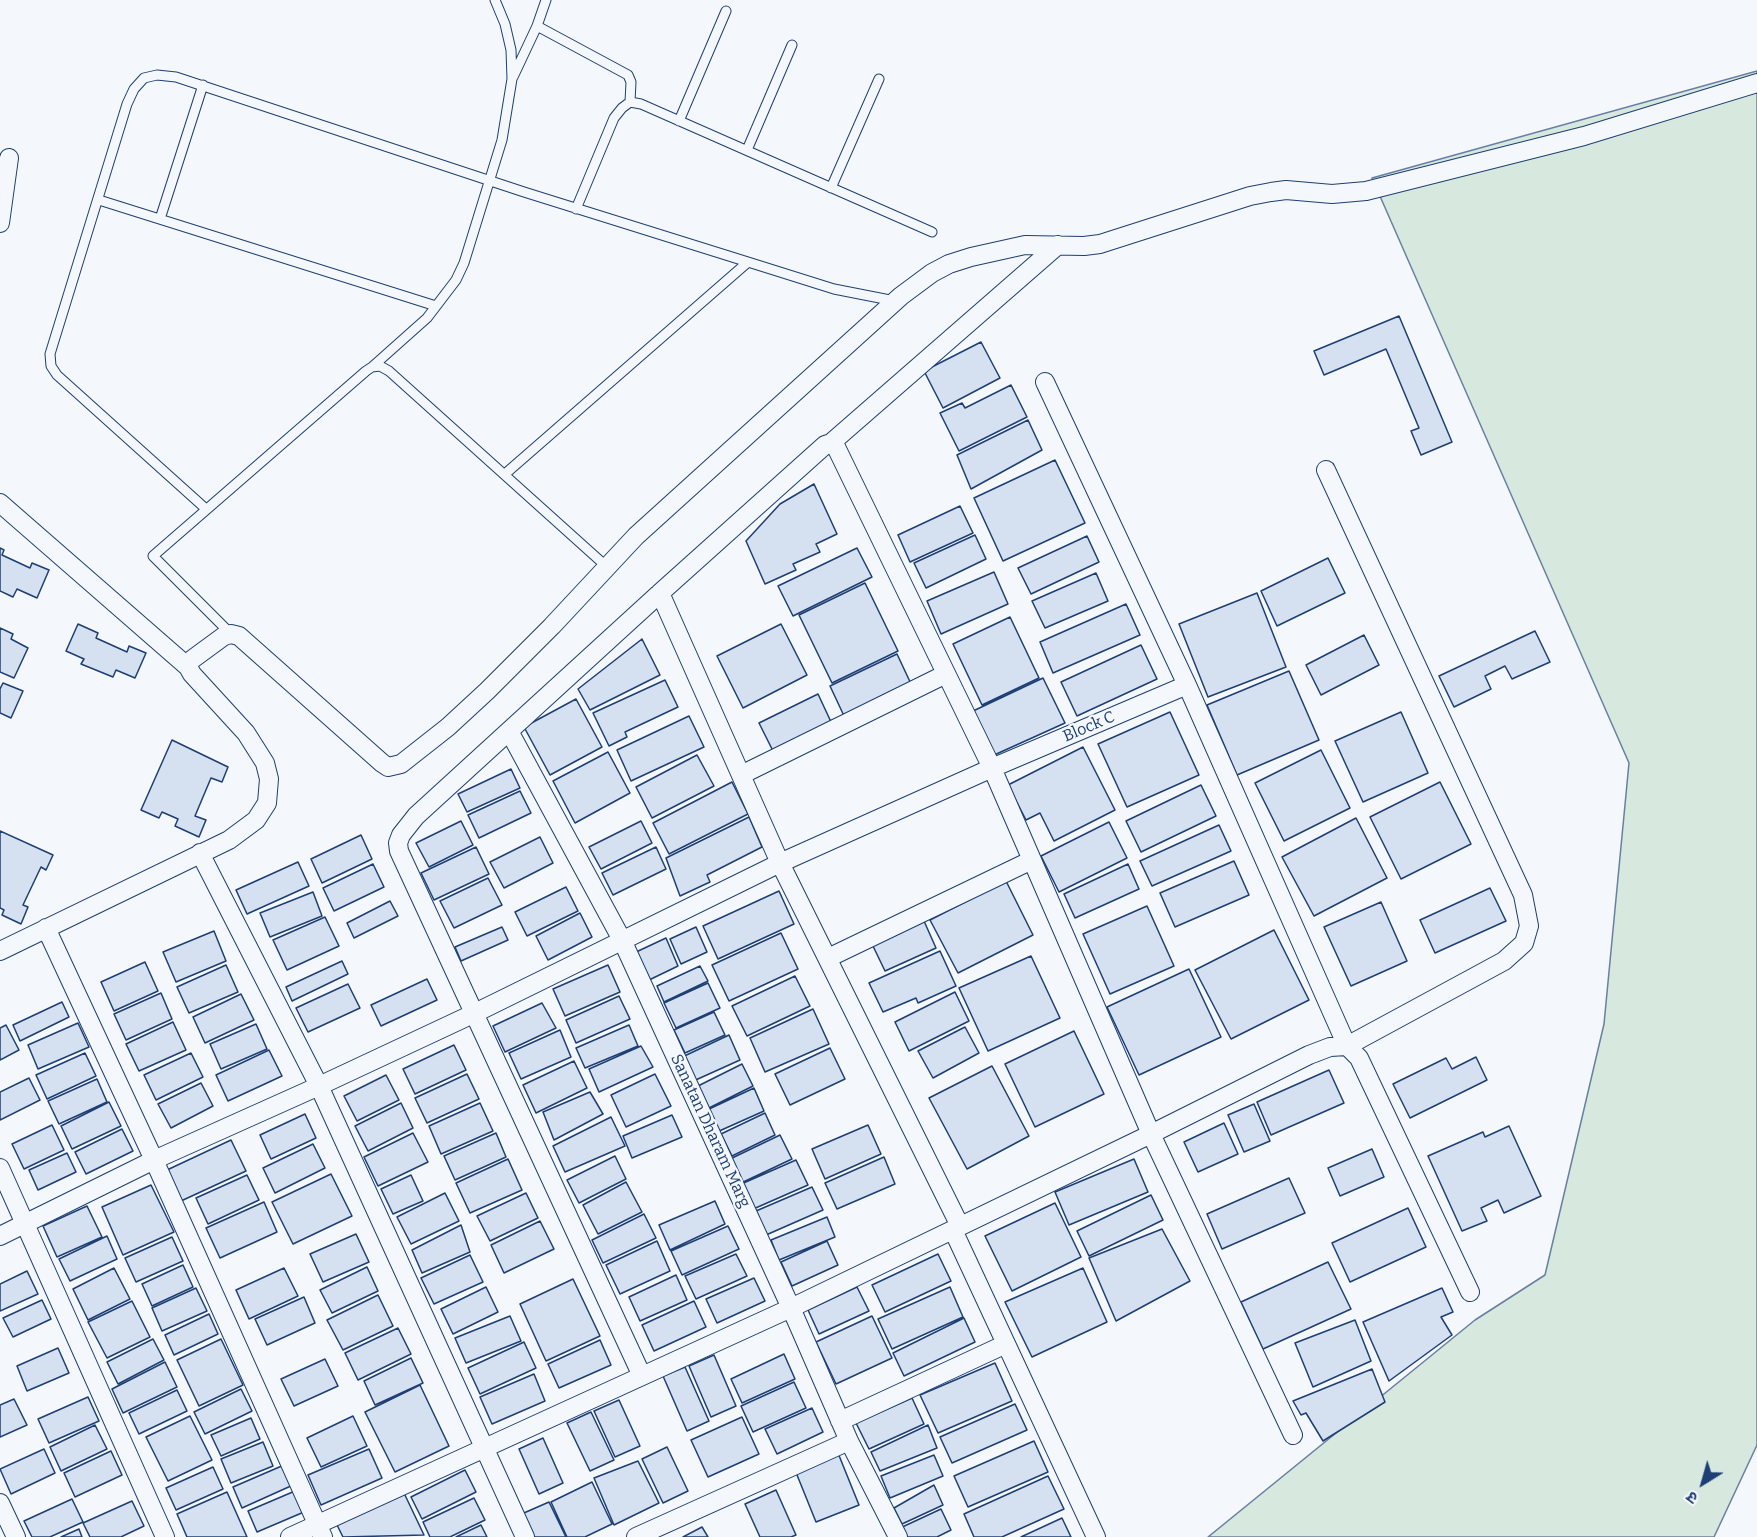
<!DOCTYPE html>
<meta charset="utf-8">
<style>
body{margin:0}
#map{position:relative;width:1757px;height:1537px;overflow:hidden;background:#f4f7fb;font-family:Bitter,"Noto Sans Devanagari",serif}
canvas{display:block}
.north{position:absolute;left:1673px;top:1453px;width:60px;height:60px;-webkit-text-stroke:4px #f4f7fb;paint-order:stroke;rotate:217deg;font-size:16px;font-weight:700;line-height:24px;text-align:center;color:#1d3f73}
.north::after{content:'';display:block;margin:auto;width:21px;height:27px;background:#1d3f73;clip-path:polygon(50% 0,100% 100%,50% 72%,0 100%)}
</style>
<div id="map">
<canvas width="1757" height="1537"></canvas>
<div class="north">उ</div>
</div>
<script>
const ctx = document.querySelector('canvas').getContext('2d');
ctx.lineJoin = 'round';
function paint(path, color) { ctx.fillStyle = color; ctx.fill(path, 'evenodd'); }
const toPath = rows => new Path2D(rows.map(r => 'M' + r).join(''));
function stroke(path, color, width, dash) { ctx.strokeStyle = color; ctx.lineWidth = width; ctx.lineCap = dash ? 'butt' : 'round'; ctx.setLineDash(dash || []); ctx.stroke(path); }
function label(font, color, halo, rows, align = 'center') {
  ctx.font = font + ' Bitter,serif'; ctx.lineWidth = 4.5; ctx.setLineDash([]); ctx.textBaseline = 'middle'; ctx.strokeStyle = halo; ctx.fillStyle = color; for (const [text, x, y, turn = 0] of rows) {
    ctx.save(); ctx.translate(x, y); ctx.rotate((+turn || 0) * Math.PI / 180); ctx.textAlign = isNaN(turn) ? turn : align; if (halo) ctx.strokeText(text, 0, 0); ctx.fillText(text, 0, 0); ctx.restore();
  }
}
const green = toPath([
 [1757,71,1757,1445,1714,1537,1208,1537,1475,1320,1545,1275,1604,1024,1629,763,1372,178,1757,71]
]);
paint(green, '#d7e8df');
stroke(green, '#687fa3', 1.5);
const building = toPath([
 [1399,316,1452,442,1421,455,1411,431,1419,428,1386,349,1324,375,1314,351,1399,316],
 [981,342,1000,378,943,408,924,371,981,342],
 [1011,385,1027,417,959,451,940,413,962,403,965,408,1011,385],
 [1028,420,1042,450,971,489,957,455,1028,420],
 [1055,460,1085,523,1003,561,974,498,1055,460],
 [814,484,837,534,816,544,820,552,793,564,796,570,765,584,746,541,780,504,814,484],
 [960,506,973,533,910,562,898,535,960,506],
 [975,535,986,559,926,588,914,563,975,535],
 [1087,536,1099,562,1031,594,1018,568,1087,536],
 [0,548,4,550,2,555,30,568,32,563,49,570,37,598,17,589,13,597,0,591,0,548],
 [857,548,872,577,793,616,778,586,857,548],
 [1328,558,1345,593,1277,626,1261,591,1328,558],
 [994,572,1008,604,941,634,927,601,994,572],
 [1096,573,1108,601,1045,628,1032,601,1096,573],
 [865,583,898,651,832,683,799,615,865,583],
 [1257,593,1286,667,1208,697,1179,624,1257,593],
 [1126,604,1140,635,1053,673,1040,642,1126,604],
 [1010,617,1039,678,982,705,953,644,1010,617],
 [78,624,98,633,96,638,127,652,129,646,146,653,135,678,116,670,113,677,81,664,84,659,66,651,78,624],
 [781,624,807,675,743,708,717,656,781,624],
 [0,628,13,634,11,639,28,648,14,678,0,672,0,628],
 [1535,631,1550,662,1512,679,1505,666,1485,676,1491,689,1454,707,1439,676,1535,631],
 [1364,635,1379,665,1321,695,1306,665,1364,635],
 [642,639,660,675,590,710,578,689,642,639],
 [1141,645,1157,679,1077,716,1061,682,1141,645],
 [897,654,912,686,845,718,830,686,897,654],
 [1289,671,1319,740,1237,775,1207,705,1289,671],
 [1043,678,1065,723,992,756,971,712,1043,678],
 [665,680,678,707,625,732,627,737,609,746,593,713,665,680],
 [3,683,23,691,11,718,0,713,0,689,3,683],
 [818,694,832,724,774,753,759,723,818,694],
 [576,699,602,747,550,775,524,727,576,699],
 [1170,712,1199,775,1127,807,1098,744,1170,712],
 [1401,712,1428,773,1363,802,1335,741,1401,712],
 [689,716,704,747,631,781,617,750,689,716],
 [172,740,228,767,222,782,211,778,195,816,206,820,199,837,175,826,178,819,162,812,159,818,141,810,172,740],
 [1083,747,1115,810,1054,841,1040,813,1026,820,1008,785,1083,747],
 [1321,750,1350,808,1284,841,1255,783,1321,750],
 [608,752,630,793,575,823,553,781,608,752],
 [697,755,714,786,652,818,636,787,697,755],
 [511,769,520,788,467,812,458,794,511,769],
 [732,782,748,814,669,854,653,823,732,782],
 [1440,782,1471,844,1401,879,1370,817,1440,782],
 [1201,785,1216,816,1141,852,1126,821,1201,785],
 [520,791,531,813,479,838,468,815,520,791],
 [749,817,762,847,707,875,710,882,680,896,666,858,749,817],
 [1356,818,1387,878,1314,916,1282,857,1356,818],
 [461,821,473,845,429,867,416,843,461,821],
 [641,821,652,843,601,869,589,847,641,821],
 [1109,822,1127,858,1059,892,1041,856,1109,822],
 [1219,825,1231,851,1152,886,1140,861,1219,825],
 [0,831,53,855,46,870,41,867,23,905,28,907,21,924,2,915,4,910,0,908,0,831],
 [361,835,372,859,322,883,311,859,361,835],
 [540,837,553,863,504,888,490,862,540,837],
 [476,847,489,874,434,900,421,873,476,847],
 [656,847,666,869,613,895,602,873,656,847],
 [1234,861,1249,895,1175,927,1160,893,1234,861],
 [298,862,309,886,247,914,236,890,298,862],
 [373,864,384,887,334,911,323,888,373,864],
 [1128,864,1139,889,1075,918,1064,894,1128,864],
 [488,878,502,905,454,928,440,901,488,878],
 [1006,881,1033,935,958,973,930,920,1006,881],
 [566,887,578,911,527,936,515,912,566,887],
 [1490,888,1506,921,1435,953,1420,920,1490,888],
 [779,891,794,924,718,959,703,926,779,891],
 [313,892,322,916,270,937,260,913,313,892],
 [390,901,398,916,354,938,347,923,390,901],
 [1381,902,1407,961,1351,986,1324,927,1381,902],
 [1147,906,1174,966,1110,994,1083,934,1147,906],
 [580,913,592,937,548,960,536,936,580,913],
 [325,917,339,946,287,970,273,940,325,917],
 [924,921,936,948,885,971,872,944,924,921],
 [502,927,508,940,461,961,455,947,502,927],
 [696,927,707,952,681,964,670,939,696,927],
 [1274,930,1309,1000,1231,1039,1195,970,1274,930],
 [214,931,226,961,176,982,163,952,214,931],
 [781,933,798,969,729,1001,712,965,781,933],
 [666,938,678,966,647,981,634,953,666,938],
 [940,951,956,986,918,1003,916,998,883,1012,869,983,940,951],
 [1031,956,1060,1018,988,1051,959,988,1031,956],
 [342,961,348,974,292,1001,286,987,342,961],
 [145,962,158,991,114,1011,101,982,145,962],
 [226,965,238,992,189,1013,177,987,226,965],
 [608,965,620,992,565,1016,553,989,608,965],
 [700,966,708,981,664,1002,657,986,700,966],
 [1189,969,1221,1037,1139,1075,1107,1007,1189,969],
 [795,976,810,1006,747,1036,732,1006,795,976],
 [427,979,437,1000,381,1026,371,1005,427,979],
 [708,983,720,1008,676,1028,664,1003,708,983],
 [348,984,360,1008,308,1032,296,1008,348,984],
 [955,992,969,1021,909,1051,895,1022,955,992],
 [161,993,172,1019,126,1040,114,1014,161,993],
 [241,994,254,1020,205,1043,193,1017,241,994],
 [619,996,630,1019,576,1043,566,1020,619,996],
 [62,1002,69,1017,20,1041,13,1025,62,1002],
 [542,1003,556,1028,505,1052,493,1026,542,1003],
 [813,1009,829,1044,765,1072,750,1038,813,1009],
 [714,1012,725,1035,685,1053,674,1030,714,1012],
 [173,1022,186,1050,139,1071,126,1044,173,1022],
 [78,1023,89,1047,38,1069,28,1045,78,1023],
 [256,1024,267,1049,221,1069,210,1044,256,1024],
 [6,1025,19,1050,0,1060,0,1028,6,1025],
 [629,1025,638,1046,585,1068,576,1048,629,1025],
 [965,1027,979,1053,933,1078,918,1051,965,1027],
 [560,1030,571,1057,521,1079,509,1053,560,1030],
 [1074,1031,1104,1094,1035,1127,1005,1064,1074,1031],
 [729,1035,740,1060,689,1083,678,1059,729,1035],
 [454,1045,466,1070,415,1094,403,1069,454,1045],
 [641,1046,653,1067,599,1092,589,1069,641,1046],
 [830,1048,845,1079,790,1105,775,1074,830,1048],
 [269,1050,282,1076,228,1101,216,1075,269,1050],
 [85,1053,96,1076,47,1099,36,1075,85,1053],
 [191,1053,203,1077,156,1100,144,1075,191,1053],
 [1476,1057,1487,1080,1410,1118,1393,1084,1446,1058,1452,1069,1476,1057],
 [574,1061,587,1088,536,1113,523,1085,574,1061],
 [742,1064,753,1086,709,1108,698,1086,742,1064],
 [992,1066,1029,1136,967,1169,929,1098,992,1066],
 [1329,1070,1344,1103,1271,1135,1257,1102,1329,1070],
 [467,1074,479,1099,427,1123,415,1098,467,1074],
 [655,1074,671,1106,626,1127,611,1095,655,1074],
 [386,1075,399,1100,357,1121,344,1096,386,1075],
 [29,1078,40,1100,0,1120,0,1092,29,1078],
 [97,1079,107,1102,59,1124,48,1101,97,1079],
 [201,1083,213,1106,171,1128,158,1104,201,1083],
 [754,1088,764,1111,717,1132,707,1110,754,1088],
 [590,1092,603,1114,554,1140,543,1112,590,1092],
 [109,1102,121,1126,72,1149,61,1126,109,1102],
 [401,1103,413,1128,368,1151,355,1126,401,1103],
 [480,1103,493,1131,441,1154,429,1126,480,1103],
 [1254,1104,1270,1141,1244,1152,1228,1115,1254,1104],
 [765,1113,775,1135,732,1156,721,1134,765,1113],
 [305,1114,316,1138,271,1159,260,1135,305,1114],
 [672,1115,682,1137,632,1158,623,1136,672,1115],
 [611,1117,625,1146,565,1172,553,1146,611,1117],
 [1224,1123,1238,1154,1198,1172,1184,1142,1224,1123],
 [52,1125,64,1150,24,1169,12,1144,52,1125],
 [868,1125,881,1154,825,1179,812,1149,868,1125],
 [1509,1126,1541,1196,1504,1213,1498,1200,1481,1208,1487,1221,1462,1231,1428,1156,1483,1132,1485,1137,1509,1126],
 [122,1129,133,1151,86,1174,75,1152,122,1129],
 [413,1133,428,1162,378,1186,364,1157,413,1133],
 [496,1133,506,1157,455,1180,444,1156,496,1133],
 [780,1135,792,1159,739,1184,728,1160,780,1135],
 [231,1140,246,1171,181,1201,167,1170,231,1140],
 [313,1144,325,1168,275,1193,263,1168,313,1144],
 [1372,1149,1384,1177,1340,1196,1328,1168,1372,1149],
 [67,1153,76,1172,38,1190,29,1170,67,1153],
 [615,1156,626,1179,579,1203,567,1180,615,1156],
 [884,1157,895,1184,837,1209,825,1183,884,1157],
 [508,1159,522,1190,470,1213,456,1183,508,1159],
 [1134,1159,1148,1192,1069,1225,1055,1192,1134,1159],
 [796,1160,808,1185,751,1210,739,1185,796,1160],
 [331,1174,352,1216,293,1244,272,1202,331,1174],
 [247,1175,259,1200,208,1224,196,1198,247,1175],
 [411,1175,423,1201,393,1214,381,1189,411,1175],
 [1289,1178,1305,1213,1222,1249,1207,1214,1289,1178],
 [626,1182,642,1212,598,1234,583,1205,626,1182],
 [151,1185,174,1232,123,1255,102,1207,151,1185],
 [812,1187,823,1210,766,1235,756,1211,812,1187],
 [445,1193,459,1221,411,1244,397,1217,445,1193],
 [526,1193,538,1218,490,1241,477,1216,526,1193],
 [1151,1195,1163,1220,1089,1256,1077,1231,1151,1195],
 [715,1201,725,1224,670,1250,659,1225,715,1201],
 [264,1202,277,1232,220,1258,206,1228,264,1202],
 [1055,1203,1081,1257,1012,1291,985,1236,1055,1203],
 [87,1206,102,1237,57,1257,43,1226,87,1206],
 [1408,1208,1426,1247,1350,1282,1332,1243,1408,1208],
 [644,1214,656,1238,603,1263,592,1240,644,1214],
 [827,1217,835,1237,779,1260,771,1240,827,1217],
 [540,1221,554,1249,504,1273,491,1245,540,1221],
 [461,1225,470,1252,422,1273,412,1250,461,1225],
 [728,1226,739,1249,682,1275,671,1251,728,1226],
 [1162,1229,1190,1281,1116,1321,1089,1258,1162,1229],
 [356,1234,369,1262,323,1282,310,1254,356,1234],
 [107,1236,117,1259,70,1281,59,1259,107,1236],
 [172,1237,183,1261,136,1282,125,1258,172,1237],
 [657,1241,670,1271,620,1294,606,1265,657,1241],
 [827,1241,838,1265,792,1286,781,1262,827,1241],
 [736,1254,747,1276,696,1299,685,1276,736,1254],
 [938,1254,951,1281,885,1312,872,1285,938,1254],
 [470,1255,483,1282,434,1304,421,1278,470,1255],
 [1328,1262,1351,1309,1263,1349,1241,1302,1328,1262],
 [183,1265,193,1287,152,1306,142,1284,183,1265],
 [367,1267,378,1291,332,1313,320,1290,367,1267],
 [114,1268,130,1299,88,1320,73,1289,114,1268],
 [284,1268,298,1296,249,1319,236,1290,284,1268],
 [1083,1268,1107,1322,1032,1357,1005,1302,1083,1268],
 [27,1271,38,1294,0,1311,0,1284,27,1271],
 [676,1275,687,1300,640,1321,629,1297,676,1275],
 [754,1278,765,1301,717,1323,706,1299,754,1278],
 [573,1279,600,1336,546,1361,520,1304,573,1279],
 [486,1287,498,1312,453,1334,441,1309,486,1287],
 [857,1287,869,1311,819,1334,808,1310,857,1287],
 [950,1287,963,1317,892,1349,878,1319,950,1287],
 [196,1288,207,1311,162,1331,152,1308,196,1288],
 [1442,1288,1453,1312,1441,1317,1452,1335,1389,1381,1363,1322,1442,1288],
 [378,1295,393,1326,343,1350,327,1320,378,1295],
 [304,1297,315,1323,267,1345,255,1319,304,1297],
 [42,1300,51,1319,13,1337,3,1318,42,1300],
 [132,1301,150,1337,107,1358,88,1322,132,1301],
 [694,1301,706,1327,654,1351,642,1325,694,1301],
 [209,1314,218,1334,174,1355,165,1335,209,1314],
 [510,1316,521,1341,466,1363,455,1338,510,1316],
 [872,1316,892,1358,836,1384,816,1342,872,1316],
 [964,1318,975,1342,904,1376,893,1353,964,1318],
 [1355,1320,1371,1361,1313,1387,1295,1343,1355,1320],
 [398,1328,411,1354,358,1380,345,1353,398,1328],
 [153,1339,164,1360,118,1384,107,1362,153,1339],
 [221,1339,243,1385,199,1406,177,1360,221,1339],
 [600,1340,611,1365,559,1388,548,1364,600,1340],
 [524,1342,536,1368,480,1394,468,1368,524,1342],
 [58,1348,69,1373,27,1391,17,1366,58,1348],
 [784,1354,795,1379,742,1403,731,1379,784,1354],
 [714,1355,736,1406,711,1417,689,1366,714,1355],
 [411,1358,423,1383,375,1405,364,1381,411,1358],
 [325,1359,338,1386,294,1406,281,1379,325,1359],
 [165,1362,177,1387,123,1413,112,1389,165,1362],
 [995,1363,1012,1401,938,1433,920,1395,995,1363],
 [685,1367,709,1421,687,1431,663,1376,685,1367],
 [1372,1369,1385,1402,1323,1441,1306,1413,1301,1415,1293,1401,1372,1369],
 [534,1374,545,1401,492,1424,480,1397,534,1374],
 [794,1382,806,1408,753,1432,741,1406,794,1382],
 [420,1385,449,1446,395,1472,365,1412,420,1385],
 [241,1389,252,1411,205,1434,194,1412,241,1389],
 [177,1390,187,1411,139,1434,129,1413,177,1390],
 [88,1397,99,1421,49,1443,38,1419,88,1397],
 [912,1398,924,1424,869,1449,856,1423,912,1398],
 [14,1399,27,1425,0,1437,0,1405,14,1399],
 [619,1400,640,1446,615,1457,594,1411,619,1400],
 [1015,1404,1027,1430,952,1463,940,1437,1015,1404],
 [812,1408,823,1432,777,1454,765,1429,812,1408],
 [591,1412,614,1460,590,1471,567,1423,591,1412],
 [190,1416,212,1460,168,1481,146,1437,190,1416],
 [353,1416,367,1446,321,1467,307,1438,353,1416],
 [742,1417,759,1454,708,1477,691,1440,742,1417],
 [251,1418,260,1439,221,1456,211,1435,251,1418],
 [95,1425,107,1449,61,1471,50,1447,95,1425],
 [928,1425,937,1448,880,1471,871,1452,928,1425],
 [543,1438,563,1483,539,1494,519,1449,543,1438],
 [1034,1441,1048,1472,968,1507,954,1476,1034,1441],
 [263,1442,273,1466,231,1483,221,1459,263,1442],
 [667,1447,688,1491,663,1503,642,1459,667,1447],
 [44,1449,55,1473,11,1494,0,1469,44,1449],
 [369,1449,382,1478,321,1505,308,1475,369,1449],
 [111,1451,122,1475,75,1497,64,1473,111,1451],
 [838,1453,859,1505,816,1522,795,1470,838,1453],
 [934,1455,943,1476,890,1498,881,1476,934,1455],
 [638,1461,659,1503,614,1525,594,1478,638,1461],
 [284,1465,293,1485,242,1508,233,1487,284,1465],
 [213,1467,223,1489,176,1510,166,1488,213,1467],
 [465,1470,476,1492,422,1519,411,1497,465,1470],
 [1048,1476,1064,1509,1002,1537,974,1537,964,1514,1048,1476],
 [592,1482,612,1524,585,1537,567,1537,551,1502,592,1482],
 [934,1485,943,1505,902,1524,894,1508,934,1485],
 [776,1490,796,1535,791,1537,760,1537,745,1504,776,1490],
 [295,1491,304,1512,257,1532,248,1511,295,1491],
 [227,1492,247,1537,187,1537,177,1514,227,1492],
 [404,1493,424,1535,343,1537,337,1525,404,1493],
 [474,1498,485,1520,450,1537,430,1537,423,1522,474,1498],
 [72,1499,83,1522,50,1537,32,1537,24,1521,72,1499],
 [132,1501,144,1526,121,1537,90,1537,83,1523,132,1501],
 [549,1502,566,1537,527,1537,517,1516,549,1502],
 [941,1509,951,1530,937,1537,902,1537,898,1529,941,1509],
 [1062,1518,1071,1537,1021,1537,1062,1518],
 [481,1525,487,1537,456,1537,481,1525],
 [702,1527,708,1537,683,1537,702,1527],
 [79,1529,82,1537,61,1537,79,1529]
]);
paint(building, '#d5e0f0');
stroke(building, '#1d3f73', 1.5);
const lane = toPath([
 [537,26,628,75,631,82,630,102],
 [513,77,537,26,546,0],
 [679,121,726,11],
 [747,150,792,45],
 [831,188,879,79],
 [99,200,436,306],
 [576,209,614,118,622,108,630,102,641,104,932,232],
 [160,219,203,85],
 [372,367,427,318,456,280,464,263,502,140,512,79,511,50,505,24,495,0],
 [505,474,748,262],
 [206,509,57,375,51,366,50,354,127,104,134,89,144,78,157,75,176,77,524,192,748,262,834,289,895,301],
 [231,634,153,556,366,371,372,367,380,366,389,371,607,567]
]);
const street = toPath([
 [0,223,9,158],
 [1045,382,1187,685,1347,1046,1504,961,1524,943,1529,926,1523,895,1326,470],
 [831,443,836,447,992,768,1151,1134,1293,1435],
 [0,503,188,667],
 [660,593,780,863,960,1226],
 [509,731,622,940,791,1308,849,1441,898,1537],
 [741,775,946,674],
 [200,853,319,1086,525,1537],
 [46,928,154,1160,323,1537],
 [0,951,229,840,256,820,267,803,269,779,265,763,246,733,192,674,188,667,189,662,194,658,224,636,231,634,239,636,382,763,388,767,401,764,448,727,487,691,552,626,636,536,901,296,932,273,949,264,971,257,1025,245,1084,246,1100,244,1250,196,1271,192,1286,190,1332,194,1366,191,1584,136,1757,83],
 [828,958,1032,860],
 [0,1168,165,1537],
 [953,1230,1096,1537],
 [0,1236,154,1160,319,1086,475,1013,780,863,992,768,1187,685],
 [642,1376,399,851,398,843,401,835,416,816,660,593,825,445,831,443,1058,245],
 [840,1421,1006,1344],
 [0,1503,16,1537],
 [290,1537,791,1308,1151,1134,1309,1055,1330,1047,1347,1046,1359,1058,1470,1292],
 [636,1537,849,1441]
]);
stroke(lane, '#1d3f73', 11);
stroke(street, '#1d3f73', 20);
stroke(lane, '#f4f7fb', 9);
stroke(street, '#f4f7fb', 18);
label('16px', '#1d3f73', '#f4f7fb', [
 ["Block C",1089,727,-23],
 ["Sanatan Dharam Marg",710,1131,65]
]);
</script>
